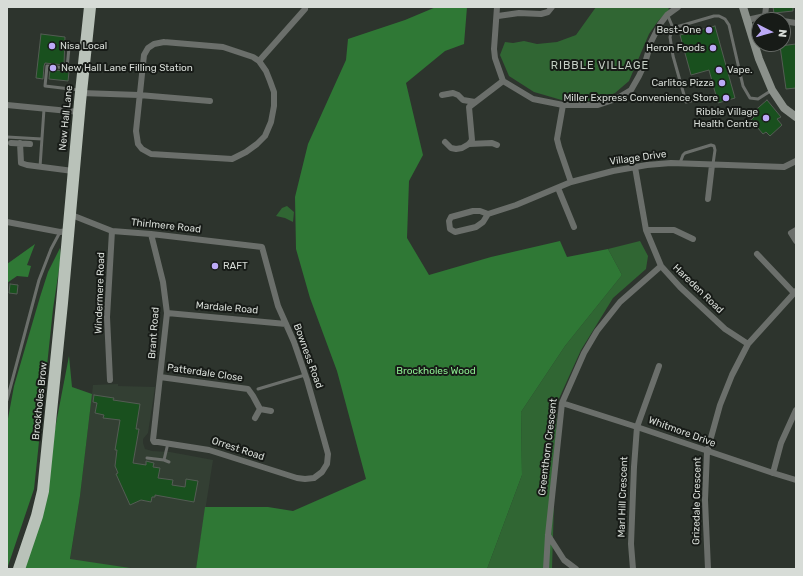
<!DOCTYPE html>
<style>
body{margin:0}
#map{position:relative;width:803px;height:576px;overflow:hidden;background:#2d342d;font-family:Rubik,sans-serif}
canvas{display:block}
.frame{position:absolute;inset:0;border:8px solid #d7dcd7;pointer-events:none}
.north{position:absolute;left:751px;top:12px;width:40px;height:40px;box-sizing:border-box;background:#171b17;border:1px solid #646864;border-radius:50%;rotate:96deg;font-size:11px;font-weight:700;line-height:16px;text-align:center;color:#d7dcd7}
.north::after{content:'';display:block;margin:auto;width:14px;height:18px;background:#bcaaf6;clip-path:polygon(50% 0,100% 100%,50% 72%,0 100%)}
</style>
<div id="map">
<canvas width="803" height="576"></canvas>
<div class="frame"></div>
<div class="north">N</div>
</div>
<script>
const ctx = document.querySelector('canvas').getContext('2d');
ctx.lineJoin = 'round';
function paint(path, color) { ctx.fillStyle = color; ctx.fill(path, 'evenodd'); }
const toPath = rows => new Path2D(rows.map(r => 'M' + r).join(''));
function stroke(path, color, width, dash) { ctx.strokeStyle = color; ctx.lineWidth = width; ctx.lineCap = dash ? 'butt' : 'round'; ctx.setLineDash(dash || []); ctx.stroke(path); }
function label(font, color, halo, rows, align = 'center') {
  ctx.font = font + ' Rubik,sans-serif'; ctx.lineWidth = 4; ctx.setLineDash([]); ctx.textBaseline = 'middle'; ctx.strokeStyle = halo; ctx.fillStyle = color; for (const [text, x, y, turn = 0] of rows) {
    ctx.save(); ctx.translate(x, y); ctx.rotate((+turn || 0) * Math.PI / 180); ctx.textAlign = isNaN(turn) ? turn : align; if (halo) ctx.strokeText(text, 0, 0); ctx.fillText(text, 0, 0); ctx.restore();
  }
}
paint(toPath([
 [118,384,118,386,155,387,148,433,143,439,143,443,145,449,152,451,170,452,213,460,196,569,137,569,70,560,80,496,93,385]
]), '#333f33');
paint(toPath([
 [596,7,668,7,669,10,658,21,649,34,629,81,615,93,594,101,565,101,534,92,509,76,500,55,505,42,513,43,524,41,537,44,557,42,576,35],
 [287,206,294,212,293,222,285,218,276,216,282,208],
 [640,241,648,256,646,269,613,298,581,350,557,403,552,569,487,569,522,475,521,412,565,346,622,275,608,249]
]), '#306633');
paint(toPath([
 [436,7,467,7,464,44,445,51,406,83,423,155,409,181,407,238,429,275,491,257,560,241,567,257,608,249,622,275,565,346,521,412,522,475,487,569,196,569,205,507,268,507,293,511,366,479,337,371,310,298,296,249,295,197,308,144,346,60,348,39,405,20],
 [35,244,27,265,31,266,28,277,17,276,7,283,7,264],
 [60,248,61,256,53,309,34,489,7,569,7,424,14,386,40,297,48,272],
 [69,356,72,387,92,394,80,496,70,559,137,569,19,569,43,491]
]), '#2f7835');
const building = toPath([
 [773,7,793,7,793,11,774,13,773,7],
 [715,26,735,98,718,103,709,70,691,75,680,35,715,26],
 [41,34,65,37,64,65,45,63,44,66,43,79,36,78,41,34],
 [796,44,796,88,786,89,780,46,796,44],
 [50,69,69,72,68,81,49,79,50,69],
 [767,100,781,117,777,119,782,125,770,136,766,132,763,134,751,120,754,117,751,114,767,100],
 [10,284,18,285,17,294,9,293,10,284],
 [94,395,114,398,113,400,140,404,136,429,139,429,133,463,146,465,146,461,154,463,153,467,160,468,158,478,173,480,172,485,185,487,186,479,198,481,194,502,155,495,155,497,152,497,151,502,141,500,130,505,116,474,118,473,115,466,117,450,115,450,120,420,103,418,104,415,95,413,97,403,93,402,94,395]
]);
paint(building, '#19501e');
stroke(building, '#545c54', 1);
stroke(toPath([
 [668,16,673,28,714,16,719,16,725,19,729,25,743,86,750,98,758,99,772,90],
 [673,28,670,37,673,56,686,102,710,96],
 [79,90,45,86,47,66,67,68,69,48,82,49],
 [7,137,42,139],
 [680,163,683,155,685,153,711,145,714,146,715,150,713,164],
 [40,167,44,109],
 [258,389,305,375],
 [7,400,39,280,51,249,60,232],
 [168,443,164,460,169,462],
 [147,458,164,460]
]), '#6b6f6b', 3);
stroke(toPath([
 [497,7,494,49,495,58,503,81,533,99,563,105,598,105,616,99,631,90,639,76,645,63,651,42,660,24,667,15,678,7],
 [766,7,765,16,777,20],
 [498,16,519,13,541,14,548,12,552,7],
 [747,20,765,16],
 [783,21,796,23],
 [164,42,223,47,253,57,259,61,266,71,270,81,274,92,274,106,271,122,265,136,257,144,246,152,232,159,151,154,142,149,138,144,136,131,144,55,148,48,154,44,164,42],
 [259,61,305,9],
 [81,93,139,95,210,101],
 [442,95,453,93,458,95,463,100,475,102],
 [7,105,79,112],
 [563,105,557,139,559,147,571,182],
 [445,142,451,148,456,149,462,148,469,144,472,140,469,107,503,81],
 [11,143,30,144],
 [20,143,21,163,27,165,73,171],
 [469,144,492,143,497,145],
 [635,167,646,230,661,266,680,287,725,329,748,344],
 [558,188,574,227],
 [708,199,712,165],
 [69,214,112,231,151,234,262,247,278,306,294,342,307,380,323,436,328,454,327,464,322,472,314,478,305,479,297,478,209,450,158,442,154,442,153,440,167,313,163,282,151,234],
 [488,214,480,211,473,211,451,217,449,221,450,229,455,232,476,227,483,222,488,214,516,205,571,182,613,171,647,165,671,163,784,167,796,161],
 [7,222,60,232,68,231],
 [646,230,674,230,693,239],
 [796,230,791,233,796,241],
 [757,254,794,293],
 [167,313,286,324],
 [160,377,248,389,253,396,260,409,271,411],
 [110,380,107,317,112,231],
 [562,403,637,427,773,473,796,480],
 [255,418,260,409],
 [773,473,781,443,796,410],
 [548,535,564,560,576,569],
 [546,569,548,535,562,403,584,353,597,331,620,302,661,266],
 [633,569,631,544,634,467,637,427,659,366],
 [708,569,705,500,707,452,720,405,732,375,748,344,796,291]
]), '#6b6f6b', 6);
stroke(toPath([
 [743,7,759,59,772,90,784,108,796,117]
]), '#8b918b', 8);
stroke(toPath([
 [19,569,37,516,43,491,62,303,80,102,90,7]
]), '#b9c2b9', 12);
for (const [x, y, r, color] of [
 [709,30,4,"#bcaaf6"],
 [52,46,4,"#bcaaf6"],
 [713,48,4,"#bcaaf6"],
 [53,68,4,"#bcaaf6"],
 [719,70,4,"#bcaaf6"],
 [722,83,4,"#bcaaf6"],
 [726,98,4,"#bcaaf6"],
 [766,118,4,"#bcaaf6"],
 [215,266,4,"#bcaaf6"]
]) { const dot = new Path2D(); dot.arc(x, y, r, 0, 2 * Math.PI); ctx.fillStyle = color; ctx.fill(dot); stroke(dot, '#171b17', 1.5); }
label('10px', '#d7dcd7', '#171b17', [
 ["Best-One",701,30],
 ["Nisa Local",60,46,"left"],
 ["Heron Foods",705,48],
 ["New Hall Lane Filling Station",61,68,"left"],
 ["Vape.",727,70,"left"],
 ["Carlitos Pizza",714,83],
 ["Miller Express Convenience Store",718,98],
 ["Ribble Village",758,112],
 ["Health Centre",758,124],
 ["RAFT",223,266,"left"]
], 'right');
label('10px', '#d7dcd7', '#171b17', [
 ["New Hall Lane",66,118,-84],
 ["Village Drive",638,158,-8],
 ["Thirlmere Road",166,226,6],
 ["Hareden Road",698,289,44],
 ["Windermere Road",100,293,-88],
 ["Mardale Road",227,308,5],
 ["Brant Road",154,333,-86],
 ["Bowness Road",308,356,70],
 ["Patterdale Close",205,373,8],
 ["Brockholes Brow",40,401,-84],
 ["Whitmore Drive",682,432,20],
 ["Greenthorn Crescent",548,447,-83],
 ["Orrest Road",238,449,18],
 ["Marl Hill Crescent",623,497,-88],
 ["Grizedale Crescent",697,501,-89]
]);
label('10px', '#8ceb90', '#171b17', [
 ["Brockholes Wood",436,371]
]);
ctx.letterSpacing = '1px';
label('11px', '#c3cdc3', '#171b17', [
 ["RIBBLE VILLAGE",600,66]
]);
ctx.letterSpacing = '0px';
</script>
